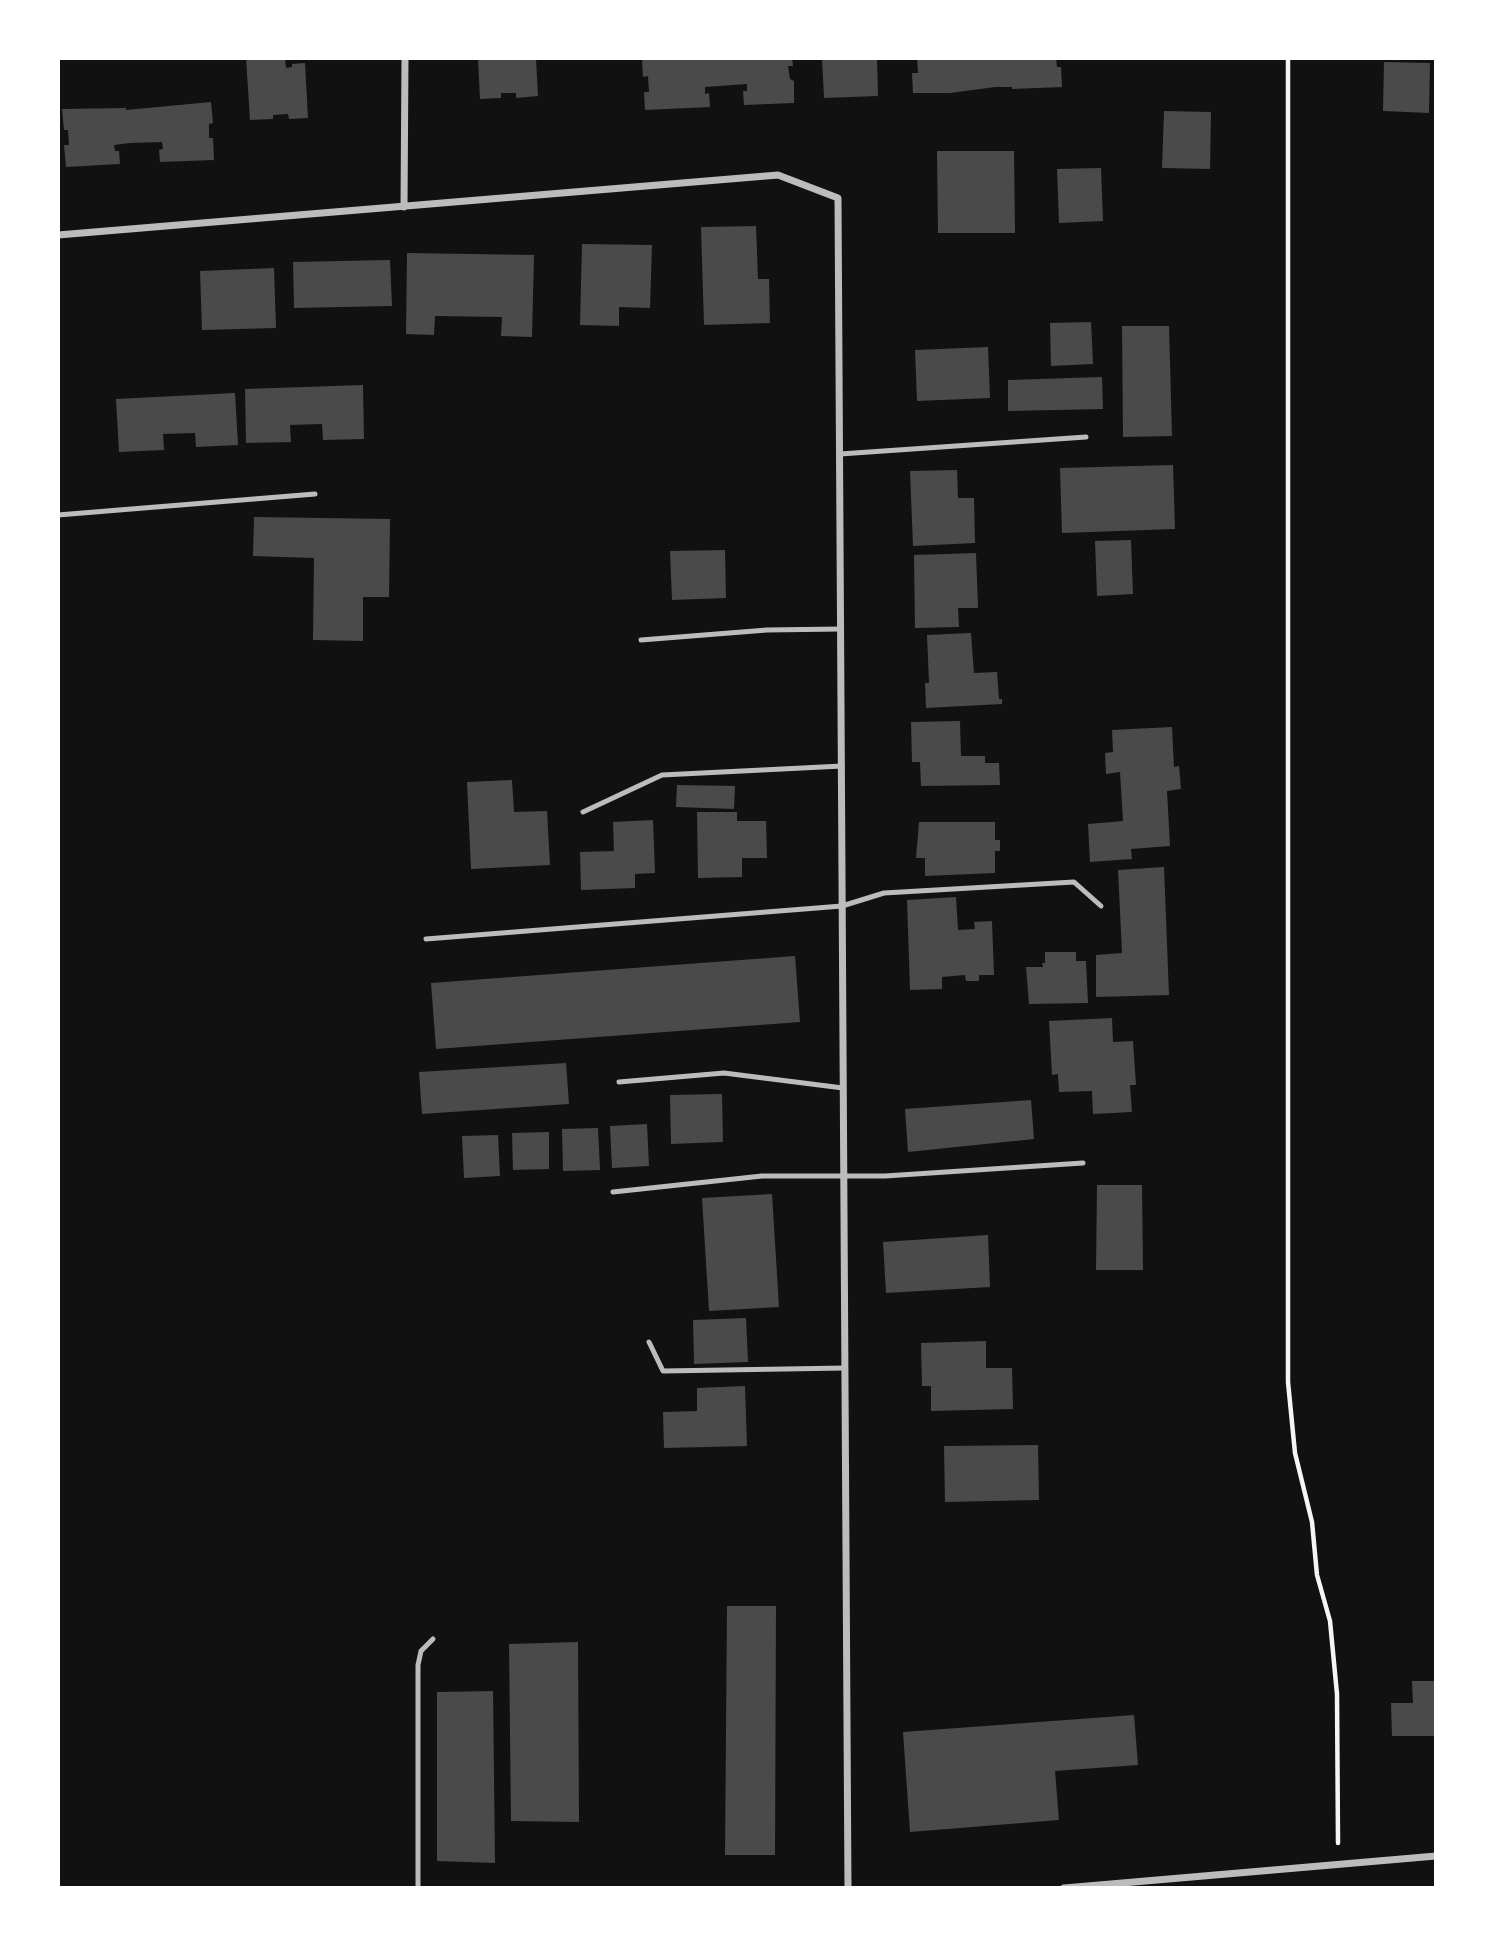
<!DOCTYPE html>
<style>
body{margin:0}
#map{position:relative;width:1494px;height:1946px;overflow:hidden;background:#111;font-family:Signika,sans-serif}
canvas{display:block}
.frame{position:absolute;inset:0;border:60px solid #fff;pointer-events:none}
</style>
<div id="map">
<canvas width="1494" height="1946"></canvas>
<div class="frame"></div>
</div>
<script>
const ctx = document.querySelector('canvas').getContext('2d');
ctx.lineJoin = 'round';
function paint(path, color) { ctx.fillStyle = color; ctx.fill(path, 'evenodd'); }
const toPath = rows => new Path2D(rows.map(r => 'M' + r).join(''));
function stroke(path, color, width, dash) { ctx.strokeStyle = color; ctx.lineWidth = width; ctx.lineCap = dash ? 'butt' : 'round'; ctx.setLineDash(dash || []); ctx.stroke(path); }
paint(toPath([
 [246,58,285,58,286,68,292,67,292,64,305,63,308,118,289,119,288,114,273,115,273,119,250,120],
 [478,58,536,58,538,96,516,98,516,93,501,93,501,98,480,99],
 [642,58,792,58,793,66,788,66,790,79,794,81,794,103,744,105,743,91,747,91,747,84,705,87,705,94,709,93,710,107,645,110,644,92,649,92,648,76,643,77],
 [822,58,877,58,878,96,824,98],
 [917,58,1056,58,1057,67,1061,67,1062,87,1012,89,1012,87,995,87,950,93,913,93,912,73,918,73],
 [1384,62,1430,63,1429,113,1383,111],
 [211,102,213,123,209,124,209,138,213,138,214,160,160,162,159,150,163,149,162,142,130,143,114,145,115,151,119,151,120,164,66,167,64,145,69,145,68,130,64,130,62,109,126,108,126,110],
 [1164,111,1211,112,1210,169,1162,168],
 [937,151,1014,151,1015,233,938,233],
 [1101,168,1103,221,1059,223,1057,169],
 [756,226,758,279,769,279,770,323,704,325,701,227],
 [582,244,652,245,650,308,619,307,619,326,580,325],
 [407,253,534,255,532,337,501,336,502,317,435,316,434,335,406,334],
 [390,260,392,306,294,308,293,262],
 [274,268,276,328,202,330,200,271],
 [1091,322,1093,364,1051,366,1050,323],
 [1122,326,1169,326,1172,436,1123,437],
 [988,347,990,398,917,401,915,350],
 [1102,377,1103,409,1008,411,1008,380],
 [363,385,364,439,323,440,322,424,290,425,291,442,246,443,245,389],
 [235,393,238,445,196,447,195,433,163,434,164,450,119,452,116,399],
 [1173,465,1175,529,1062,533,1060,468],
 [957,470,958,498,974,498,975,543,913,546,910,471],
 [254,517,390,519,389,597,363,597,363,641,313,640,314,558,253,556],
 [1131,540,1133,594,1097,596,1095,541],
 [725,550,726,598,672,600,670,551],
 [976,553,978,608,958,608,959,627,915,628,914,555],
 [971,633,974,673,997,672,999,699,1002,699,1002,704,926,708,925,683,929,683,927,635],
 [960,721,961,756,985,756,985,763,999,763,1000,785,921,786,920,762,912,762,911,722],
 [1172,727,1174,767,1179,766,1181,789,1167,791,1170,846,1131,849,1132,859,1090,862,1088,824,1123,821,1120,772,1106,774,1105,753,1113,752,1112,730],
 [512,780,514,812,547,811,550,865,471,869,467,782],
 [677,785,735,786,734,809,676,807],
 [697,812,737,812,737,821,766,821,767,858,742,858,742,877,698,878],
 [653,820,655,873,635,874,635,888,581,890,580,852,614,851,613,822],
 [919,822,995,822,995,840,1000,840,1000,851,995,851,995,873,925,876,925,858,916,858],
 [1164,867,1169,995,1096,997,1096,955,1122,953,1118,870],
 [956,897,958,930,975,929,974,922,992,921,994,975,979,975,979,981,966,981,965,975,942,977,942,989,910,990,907,900],
 [1045,952,1076,952,1076,961,1086,961,1088,1003,1029,1004,1026,967,1043,967,1042,963,1045,963],
 [795,956,800,1022,436,1049,431,983],
 [1112,1018,1113,1042,1133,1041,1136,1085,1130,1085,1132,1112,1093,1114,1092,1091,1059,1092,1058,1074,1052,1075,1049,1021],
 [566,1063,569,1104,422,1114,419,1072],
 [722,1094,723,1142,671,1144,670,1095],
 [1031,1100,1034,1139,908,1152,905,1109],
 [647,1124,649,1166,612,1168,610,1126],
 [598,1128,600,1170,563,1171,562,1129],
 [549,1132,549,1169,513,1170,512,1133],
 [498,1135,500,1176,464,1178,462,1136],
 [1097,1185,1142,1185,1143,1270,1096,1270],
 [772,1194,779,1307,709,1311,702,1198],
 [988,1235,990,1287,886,1293,883,1242],
 [746,1318,748,1362,694,1364,693,1320],
 [986,1341,986,1368,1012,1368,1013,1409,931,1411,931,1386,922,1386,921,1343],
 [745,1386,747,1446,664,1448,663,1412,697,1411,697,1388],
 [1038,1445,1039,1500,945,1502,944,1446],
 [727,1606,776,1606,775,1855,725,1855],
 [578,1642,579,1822,511,1821,509,1644],
 [1412,1681,1436,1681,1436,1736,1392,1736,1391,1703,1413,1703],
 [493,1691,495,1863,437,1861,437,1692],
 [1134,1715,1138,1765,1055,1771,1059,1820,910,1832,903,1732]
]), '#4a4a4a');
stroke(toPath([
 [1288,58,1288,1382,1295,1453,1312,1522,1317,1575,1330,1621,1337,1694,1338,1843]
]), '#f5f5f5', 4.5);
stroke(toPath([
 [840,454,1086,437],
 [58,515,315,494],
 [641,640,767,630,841,629],
 [583,812,662,775,842,766],
 [426,939,842,906,884,893,1074,882,1101,906],
 [619,1082,724,1073,843,1088],
 [613,1192,762,1176,885,1176,1083,1163],
 [649,1342,663,1371,845,1368],
 [418,1888,418,1665,421,1651,433,1639]
]), '#bcbcbc', 5);
stroke(toPath([
 [404,207,405,58],
 [58,235,778,175,838,198,848,1888],
 [1064,1888,1436,1856]
]), '#bcbcbc', 7);
</script>
